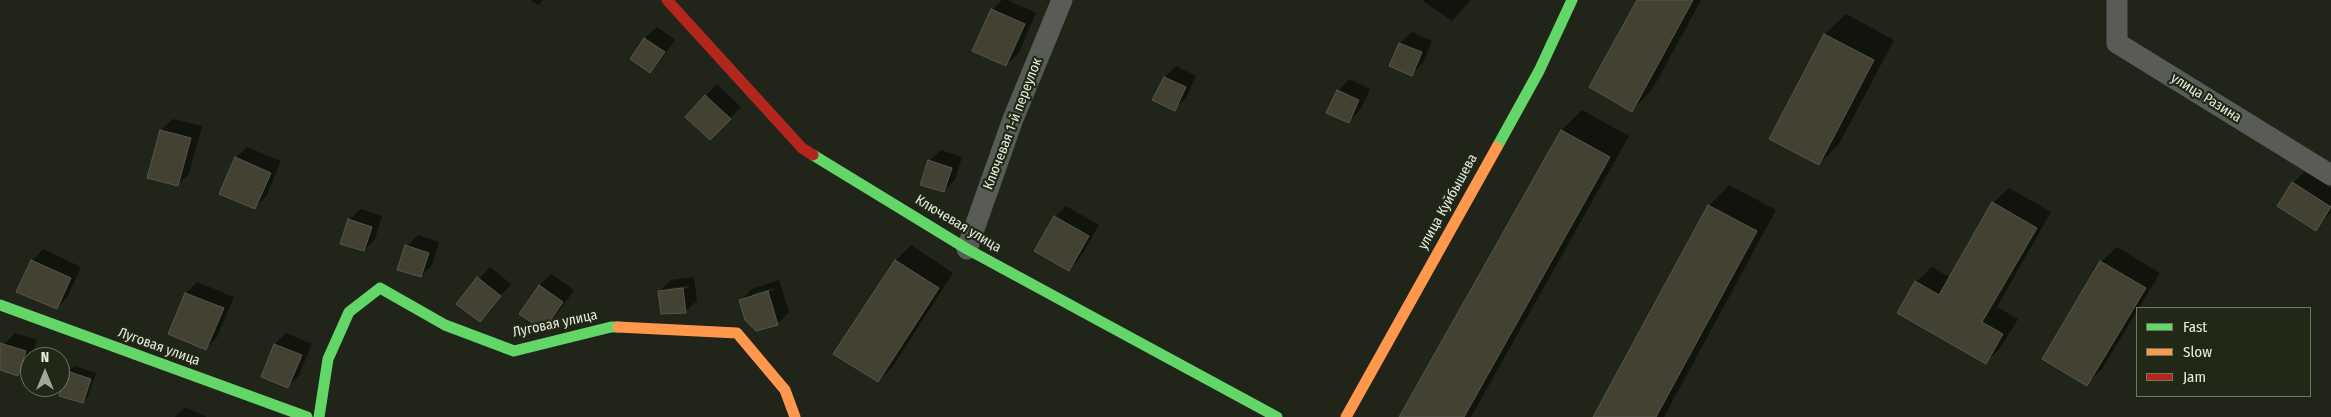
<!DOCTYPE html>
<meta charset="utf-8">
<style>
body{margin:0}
#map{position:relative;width:2331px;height:417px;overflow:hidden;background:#202419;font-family:"Fira Sans Condensed",sans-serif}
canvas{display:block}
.legend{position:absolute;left:2136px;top:307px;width:175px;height:90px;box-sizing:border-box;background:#212815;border:1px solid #717766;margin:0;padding:6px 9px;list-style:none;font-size:15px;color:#e8ede0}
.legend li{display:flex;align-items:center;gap:10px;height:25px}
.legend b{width:25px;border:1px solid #717766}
.north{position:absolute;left:20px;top:347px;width:50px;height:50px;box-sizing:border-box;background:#212815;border:1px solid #717766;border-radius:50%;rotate:0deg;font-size:14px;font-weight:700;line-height:20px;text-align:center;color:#e8ede0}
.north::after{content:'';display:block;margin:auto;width:18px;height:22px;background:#a2a79a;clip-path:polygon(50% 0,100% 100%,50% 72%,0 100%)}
</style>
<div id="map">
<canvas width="2331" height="417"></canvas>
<ul class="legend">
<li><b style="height:6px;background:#63d668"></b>Fast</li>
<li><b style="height:6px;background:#ff974d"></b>Slow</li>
<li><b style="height:6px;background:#b3261e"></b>Jam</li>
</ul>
<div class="north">N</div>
</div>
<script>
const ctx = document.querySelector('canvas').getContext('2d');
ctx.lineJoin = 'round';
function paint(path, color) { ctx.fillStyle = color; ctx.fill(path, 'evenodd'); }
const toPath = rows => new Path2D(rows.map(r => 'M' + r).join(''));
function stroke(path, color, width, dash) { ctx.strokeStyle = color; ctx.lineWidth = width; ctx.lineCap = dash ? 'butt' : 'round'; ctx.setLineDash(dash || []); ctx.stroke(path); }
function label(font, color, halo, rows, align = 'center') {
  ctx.font = font + ' "Fira Sans Condensed",sans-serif'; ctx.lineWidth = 4.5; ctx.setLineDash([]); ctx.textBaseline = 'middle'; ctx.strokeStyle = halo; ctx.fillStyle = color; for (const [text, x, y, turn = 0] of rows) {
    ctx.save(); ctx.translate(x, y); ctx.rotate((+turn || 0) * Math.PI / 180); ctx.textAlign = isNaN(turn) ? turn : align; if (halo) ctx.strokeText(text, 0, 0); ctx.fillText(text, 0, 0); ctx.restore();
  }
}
paint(toPath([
 [530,0,543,0,538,5],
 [1002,0,1007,0,1036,13,1018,54,1006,65,992,10],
 [1471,0,1452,21,1423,1,1424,0],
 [1638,0,1701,0,1652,90,1632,110],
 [1846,14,1894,40,1839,144,1819,164,1771,139,1825,34],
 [657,27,675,40,661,60,650,71,632,58,645,38],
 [1412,32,1432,41,1423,63,1411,74,1391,66,1400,43],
 [1176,66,1196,76,1186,98,1174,109,1165,77],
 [1349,79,1370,89,1360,110,1349,122,1338,91],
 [717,84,741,107,710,139,686,116],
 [1582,110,1629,136,1471,417,1400,417,1562,130],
 [173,119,202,126,189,174,177,185,148,177,161,130],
 [247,147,281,161,266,197,254,208,236,158],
 [941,150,962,157,955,180,944,191,929,161],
 [2305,171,2331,188,2331,212,2316,229,2279,206,2293,183],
 [1729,185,1776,210,1664,417,1595,417,1709,206],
 [2009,188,2051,212,1997,307,2018,319,2001,347,1986,362,1899,312,1916,282,1932,267,1951,278,1993,203],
 [1066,206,1099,225,1080,258,1069,270,1055,217],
 [361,209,382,216,375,239,364,250,349,220],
 [418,235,439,242,432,265,421,276,407,246],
 [911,245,953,273,893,366,878,381,835,353,896,260],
 [2117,247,2160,273,2102,369,2087,384,2101,262],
 [43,249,81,267,68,296,57,308,32,261],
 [490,267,511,284,480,320,457,304],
 [551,274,574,290,557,314,545,326,520,313,540,285],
 [694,277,697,301,685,312,660,291,671,280],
 [689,286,689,288,670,291,670,288],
 [779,280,789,312,778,323,741,300,752,289],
 [774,288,774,290,752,297,752,294],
 [197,282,234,297,217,337,206,349,186,293],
 [15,333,37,340,29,363,18,375,0,369,0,357,4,344],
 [286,333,312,344,299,375,288,387,274,345],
 [74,366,96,373,88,396,82,402,68,372],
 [185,407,207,417,175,417]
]), '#0007');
const building = toPath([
 [1637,0,1693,0,1632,112,1589,87,1637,0],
 [991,9,1025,24,1006,66,972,51,991,9],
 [1824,34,1874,60,1819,165,1769,139,1824,34],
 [644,38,665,52,650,73,630,59,644,38],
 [1399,43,1422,52,1412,76,1389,66,1399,43],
 [1164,77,1186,87,1175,111,1152,100,1164,77],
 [1337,90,1359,100,1349,123,1326,113,1337,90],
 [705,95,731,119,710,140,685,117,705,95],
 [160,130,191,138,178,186,147,178,160,130],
 [1561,130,1610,157,1464,417,1399,417,1561,130],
 [235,157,271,173,255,209,219,194,235,157],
 [928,160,952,168,944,192,920,185,928,160],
 [2292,182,2331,207,2316,231,2277,206,2292,182],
 [1992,202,2037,228,1982,322,2003,334,1986,364,1897,313,1915,281,1939,295,1992,202],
 [1708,205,1757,231,1656,417,1593,417,1708,205],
 [1054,216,1089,236,1069,271,1034,251,1054,216],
 [348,219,372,227,364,251,340,244,348,219],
 [405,245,429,253,421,277,397,270,405,245],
 [31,260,71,278,57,309,16,292,31,260],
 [895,260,939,288,878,382,833,354,895,260],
 [2100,261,2146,288,2087,386,2042,359,2100,261],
 [477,277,501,296,480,322,456,304,477,277],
 [539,285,563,302,546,327,540,328,519,314,539,285],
 [683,288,686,313,661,314,658,291,683,288],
 [768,291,778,325,756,331,745,320,739,300,768,291],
 [185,293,224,308,206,350,168,334,185,293],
 [0,343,26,351,18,376,0,370,0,343],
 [274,344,302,355,288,388,261,377,274,344],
 [67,371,91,379,83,403,59,396,67,371]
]);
paint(building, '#424132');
stroke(building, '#56574e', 1);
stroke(toPath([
 [2117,0,2117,43,2331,175],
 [967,249,1013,119,1062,0]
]), '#595b57', 21);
stroke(toPath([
 [1497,147,1539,71,1572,0],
 [813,155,967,249,1277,417],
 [0,305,307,417],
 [319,417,328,359,349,312,380,288,445,325,514,351,611,327,618,327]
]), '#63d668', 11);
stroke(toPath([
 [618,327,737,333,785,390,795,417],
 [1346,417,1497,147]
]), '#ff974d', 11);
stroke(toPath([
 [667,0,802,148,813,155]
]), '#b3261e', 11);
label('14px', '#e8ede0', '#212815', [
 ["улица Разина",2206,98,32],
 ["Ключевая 1-й переулок",1013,124,-69],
 ["улица Куйбышева",1448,202,-61],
 ["Ключевая улица",958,224,31],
 ["Луговая улица",555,324,-12],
 ["Луговая улица",159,347,20]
]);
</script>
